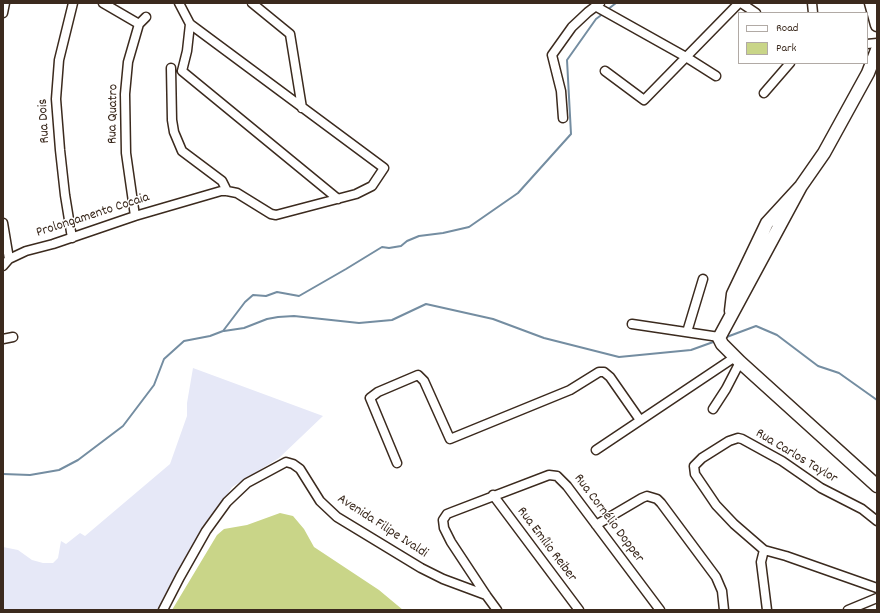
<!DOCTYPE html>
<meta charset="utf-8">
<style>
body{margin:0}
#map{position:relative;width:880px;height:613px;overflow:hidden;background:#fff;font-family:Dekko,sans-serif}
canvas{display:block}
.frame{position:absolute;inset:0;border:4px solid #3b2a1e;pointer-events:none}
.legend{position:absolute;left:738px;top:12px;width:130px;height:52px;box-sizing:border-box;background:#fff;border:1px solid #b1aaa5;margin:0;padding:5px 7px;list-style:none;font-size:12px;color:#3b2a1e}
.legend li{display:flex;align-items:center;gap:8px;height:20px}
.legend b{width:20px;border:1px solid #b1aaa5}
</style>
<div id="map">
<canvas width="880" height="613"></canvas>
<div class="frame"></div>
<ul class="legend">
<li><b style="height:5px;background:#fff"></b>Road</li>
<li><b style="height:11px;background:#c9d588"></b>Park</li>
</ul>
</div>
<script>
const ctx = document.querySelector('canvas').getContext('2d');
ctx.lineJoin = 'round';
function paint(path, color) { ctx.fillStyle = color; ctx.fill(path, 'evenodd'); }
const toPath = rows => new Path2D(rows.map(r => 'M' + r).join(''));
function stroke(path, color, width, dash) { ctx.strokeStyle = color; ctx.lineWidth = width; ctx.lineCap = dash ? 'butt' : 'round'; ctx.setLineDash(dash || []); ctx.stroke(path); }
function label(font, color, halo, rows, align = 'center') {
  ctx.font = font + ' Dekko,sans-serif'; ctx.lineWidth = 3; ctx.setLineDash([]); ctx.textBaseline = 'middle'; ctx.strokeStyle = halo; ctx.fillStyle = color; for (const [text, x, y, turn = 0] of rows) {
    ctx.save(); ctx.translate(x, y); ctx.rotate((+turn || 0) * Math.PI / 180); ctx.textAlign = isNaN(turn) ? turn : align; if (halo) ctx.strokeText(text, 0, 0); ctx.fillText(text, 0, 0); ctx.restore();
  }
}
paint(toPath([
 [193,368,323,416,279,458,232,487,196,544,160,610,3,610,3,547,18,550,32,560,43,563,53,563,58,558,61,541,66,544,80,533,85,536,170,464,187,416,187,403]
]), '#e6e8f7');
paint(toPath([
 [280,513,293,516,304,529,314,547,379,590,403,610,172,610,217,535,224,529,247,525]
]), '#c9d588');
stroke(toPath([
 [607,10,616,3],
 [224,331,244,328,267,319,278,317,294,316,359,323,392,320,426,304,493,319,544,338,619,357,691,350,716,341],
 [724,338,756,326,777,335,818,366,839,373,877,400],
 [3,474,30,475,59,470,78,460,123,426,154,385,164,359,184,341,210,336,223,331,245,302,253,295,266,296,277,292,299,296,346,269,382,247,389,248,401,246,407,241,419,236,443,233,469,227,518,193,571,134,567,60,596,19,604,13]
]), '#748da1', 2);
const minor = toPath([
 [103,3,139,24],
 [252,3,290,34,302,108],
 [741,3,756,13],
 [812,3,813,13],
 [595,6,686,57,716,76],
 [3,13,5,3],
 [190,24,187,51,182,71,338,199],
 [867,44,877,43],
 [171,68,172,120,174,132,182,151,222,181,227,191],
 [605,71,644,100,739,3],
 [764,93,790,63],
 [563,118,561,91,552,55,572,27,588,12,600,3],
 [135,216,126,153,125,94,128,62,139,24,146,17],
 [3,223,9,259],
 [72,238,65,195,60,150,56,99,59,60,73,3],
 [3,266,9,259,26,251,53,244,135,216,221,191,227,191,237,193,271,214,276,215,356,194,372,186,384,168,190,24,179,3],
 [632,324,719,337],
 [687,332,703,279],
 [3,339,13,337],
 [713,409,726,389,740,362],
 [596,450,735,357],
 [397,463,370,398,378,392,418,375,424,381,450,439,570,390,599,372,604,372,610,377,640,420],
 [493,495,579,610],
 [877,521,862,509,821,488,782,461,742,439,738,438,729,441,702,458,694,466,695,474,716,505,734,524,764,550,786,556,877,588],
 [596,525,642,498,647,496,657,499,661,503,716,577,722,591,724,610],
 [764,550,761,562,767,610],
 [163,610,180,577,206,531,227,502,247,483,286,462,293,464,300,469,320,501,337,517,421,568,443,579,486,595],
 [497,610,486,595,451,542,444,528,443,520,447,514,452,512,549,475,557,476,567,486,660,610],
 [848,610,877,598]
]);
const secondary = toPath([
 [871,3,877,25],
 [801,186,719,338,722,344,740,362,877,486],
 [731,311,733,294,767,223,801,186,824,153,868,73,877,50]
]);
stroke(minor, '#3b2a1e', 11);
stroke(secondary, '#3b2a1e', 15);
stroke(minor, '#fff', 8);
stroke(secondary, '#fff', 12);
label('14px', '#3b2a1e', '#fff', [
 ["Rua Quatro",114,114,-89],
 ["Rua Dois",45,121,-93],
 ["Prolongamento Cocaia",93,216,-18],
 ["Rua Carlos Taylor",796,457,31],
 ["Rua Cornélio Dopper",608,519,53],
 ["Avenida Filipe Ivaldi",382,527,33],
 ["Rua Emílio Reiber",546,545,53]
]);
</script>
